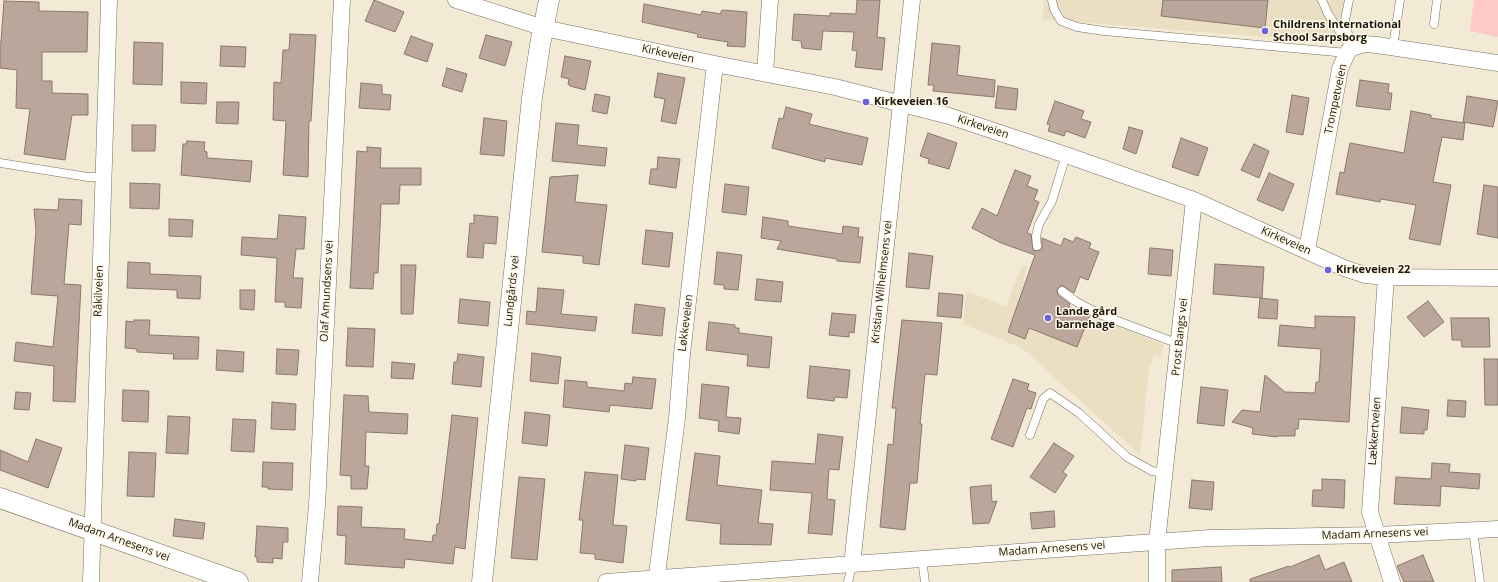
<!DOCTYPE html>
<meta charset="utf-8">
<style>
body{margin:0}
canvas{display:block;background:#f3ead6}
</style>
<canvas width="1498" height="582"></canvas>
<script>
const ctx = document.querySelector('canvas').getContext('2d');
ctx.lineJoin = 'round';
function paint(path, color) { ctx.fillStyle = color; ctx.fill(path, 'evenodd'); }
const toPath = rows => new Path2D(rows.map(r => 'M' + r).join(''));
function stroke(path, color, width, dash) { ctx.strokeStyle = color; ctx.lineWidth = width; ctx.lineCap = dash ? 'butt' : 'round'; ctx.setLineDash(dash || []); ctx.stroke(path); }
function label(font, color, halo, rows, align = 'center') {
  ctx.font = font + ' "Open Sans",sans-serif'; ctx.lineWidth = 3; ctx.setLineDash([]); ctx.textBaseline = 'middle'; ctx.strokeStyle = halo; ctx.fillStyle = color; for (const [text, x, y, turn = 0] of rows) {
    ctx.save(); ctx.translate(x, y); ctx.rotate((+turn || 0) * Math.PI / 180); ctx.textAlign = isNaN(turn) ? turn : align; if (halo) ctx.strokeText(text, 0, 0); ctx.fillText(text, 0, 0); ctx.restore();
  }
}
paint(toPath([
 [1044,0,1346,0,1338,43,1042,19],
 [1022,265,1027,266,1022,290,1092,321,1094,315,1164,345,1160,357,1154,356,1149,368,1140,455,1022,348,963,324,966,291,1006,306]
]), '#eadec3');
paint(toPath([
 [1474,0,1498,0,1498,37,1470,31]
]), '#ffc9c7');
const building = toPath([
 [374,0,404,12,395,32,365,21,374,0],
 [857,0,880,0,877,37,885,38,882,70,855,67,857,51,852,50,854,32,823,31,821,50,802,48,801,41,792,40,794,14,830,16,830,13,856,14,857,0],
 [1163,0,1268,0,1265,28,1161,16,1163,0],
 [4,1,39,2,39,11,88,12,87,52,42,52,42,81,52,81,52,93,88,94,88,115,72,115,65,160,24,154,30,109,16,108,17,70,0,68,0,42,1,42,4,1],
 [644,4,701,15,702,11,721,14,721,11,723,10,747,12,745,47,727,46,728,42,697,37,698,34,642,22,644,4],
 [290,34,316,35,311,121,309,121,308,177,283,175,286,121,273,120,274,82,281,83,283,50,289,50,290,34],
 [486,35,512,42,505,66,479,58,486,35],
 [411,36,433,44,427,62,404,54,411,36],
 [134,42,163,43,162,85,133,84,134,42],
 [932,43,960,46,957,75,995,80,994,97,933,91,934,85,928,85,932,43],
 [221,46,246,47,245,67,220,66,221,46],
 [565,56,591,61,585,90,570,86,568,84,569,79,561,77,565,56],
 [447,68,467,74,462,92,442,86,447,68],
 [658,73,685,78,676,124,661,121,665,99,654,97,658,73],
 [1360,80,1389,84,1388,93,1392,93,1390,110,1356,106,1360,80],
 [181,82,207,83,206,104,181,103,181,82],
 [361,83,382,85,382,94,391,95,390,110,359,108,361,83],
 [998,86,1018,89,1016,110,995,108,998,86],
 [595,94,610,97,607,114,592,111,595,94],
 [1292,95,1309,98,1303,135,1286,132,1292,95],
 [1467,96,1498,101,1493,127,1463,122,1467,96],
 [1055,101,1084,111,1081,119,1091,122,1085,138,1066,131,1064,136,1048,131,1050,125,1047,124,1055,101],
 [217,102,239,102,238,124,216,123,217,102],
 [786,107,812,114,809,124,868,138,862,165,825,158,825,162,772,148,779,118,783,119,786,107],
 [1411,111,1431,115,1431,118,1465,123,1463,140,1442,137,1433,182,1451,185,1440,245,1409,239,1416,205,1381,199,1380,202,1336,194,1340,172,1344,173,1350,143,1404,153,1411,111],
 [484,118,507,121,504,156,480,154,484,118],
 [556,123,579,125,577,145,607,148,605,166,552,161,556,123],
 [132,125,156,125,155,151,132,151,132,125],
 [1129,127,1143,131,1136,154,1123,149,1129,127],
 [928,133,957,143,949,169,928,163,929,159,920,156,928,133],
 [1181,138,1208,148,1198,176,1172,167,1181,138],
 [187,141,205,142,204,151,207,152,207,158,252,161,250,182,181,175,183,144,186,144,187,141],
 [1254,144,1269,151,1259,178,1241,170,1254,144],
 [367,147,381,148,380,168,421,168,421,185,400,185,399,204,381,204,378,273,374,273,373,289,350,288,357,151,367,152,367,147],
 [658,157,680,159,676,188,649,184,651,169,657,169,658,157],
 [1015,170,1031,176,1027,186,1038,190,1034,200,1039,202,1027,233,1031,234,1033,250,1037,251,1042,249,1042,238,1061,246,1064,238,1073,242,1076,237,1091,243,1089,248,1099,252,1088,280,1080,277,1074,293,1063,286,1060,286,1057,290,1058,295,1070,304,1069,307,1090,315,1077,347,1029,328,1025,339,1008,332,1035,255,1001,243,972,228,982,208,997,216,1015,170],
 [1269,173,1294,184,1283,211,1257,200,1269,173],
 [578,175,575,202,607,205,599,265,583,263,583,256,542,252,550,177,578,175],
 [130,183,160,184,159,209,130,208,130,183],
 [725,184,749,187,746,215,722,212,725,184],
 [1484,185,1498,187,1498,238,1477,234,1484,185],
 [59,199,82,200,81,225,69,224,64,284,81,285,75,402,53,401,54,366,14,361,16,342,53,347,58,296,31,294,36,230,34,209,58,210,59,199],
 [279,215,306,217,304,249,296,249,293,278,303,278,301,308,285,307,285,302,275,302,277,258,241,255,242,237,277,239,279,215],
 [474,215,498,217,496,244,484,243,483,258,467,257,470,223,474,224,474,215],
 [763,217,788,221,788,226,842,234,843,226,859,228,858,237,863,237,860,263,837,261,837,259,777,249,781,241,761,238,763,217],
 [169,219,193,220,192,237,169,236,169,219],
 [646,230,673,233,669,267,642,264,646,230],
 [1150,248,1173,250,1171,276,1148,274,1150,248],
 [717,252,742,255,738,290,724,289,724,285,714,284,717,252],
 [909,253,933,256,929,289,906,287,909,253],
 [128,262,150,263,150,274,201,276,200,299,177,298,177,290,127,288,128,262],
 [1215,264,1264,267,1262,298,1213,294,1215,264],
 [401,265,416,265,413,314,401,314,401,265],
 [757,279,783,282,781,302,755,300,757,279],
 [538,288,564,290,561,314,597,317,595,331,526,324,527,311,536,312,538,288],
 [240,290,255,290,254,310,240,309,240,290],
 [939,293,963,295,961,318,937,316,939,293],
 [1260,298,1278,300,1277,319,1258,318,1260,298],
 [460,299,490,302,488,326,458,323,460,299],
 [1428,301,1444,322,1424,337,1407,317,1428,301],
 [635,304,665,308,662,336,632,333,635,304],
 [832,313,856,315,854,333,849,332,849,337,829,335,832,313],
 [1315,316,1355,317,1349,422,1299,419,1298,429,1295,429,1295,436,1277,436,1277,437,1252,434,1253,428,1232,422,1242,410,1260,412,1265,375,1285,392,1315,393,1316,382,1319,382,1321,349,1278,346,1280,325,1315,328,1315,316],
 [1451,318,1489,318,1490,347,1462,347,1461,340,1452,340,1451,318],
 [134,320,150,320,149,335,199,337,198,359,173,359,174,354,137,352,137,349,125,348,126,321,134,322,134,320],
 [902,320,942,323,937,375,925,374,920,424,922,424,917,483,910,483,905,530,880,527,888,444,893,445,896,408,892,408,902,320],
 [709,322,735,325,735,328,739,328,739,333,772,337,769,368,747,366,748,355,706,350,709,322],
 [348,328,375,329,373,367,346,366,348,328],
 [277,349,299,350,297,375,276,374,277,349],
 [217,350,244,352,243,372,216,370,217,350],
 [532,353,561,357,558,384,530,381,532,353],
 [458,354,484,357,481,387,452,384,454,362,457,362,458,354],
 [1484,359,1498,359,1498,405,1485,405,1484,359],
 [392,362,415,364,413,379,391,378,392,362],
 [810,366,850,370,847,398,835,397,834,401,807,398,810,366],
 [633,377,656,379,652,409,610,405,609,412,563,407,565,380,587,382,587,387,624,391,625,383,632,384,633,377],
 [1013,379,1029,384,1027,390,1036,393,1031,409,1027,408,1013,447,991,439,1013,379],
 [702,384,729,387,726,417,741,418,739,434,718,431,719,421,699,418,702,384],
 [1201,387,1228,390,1224,426,1197,423,1201,387],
 [123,390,149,391,148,422,122,421,123,390],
 [16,392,31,393,29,410,14,409,16,392],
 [344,395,368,396,369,412,408,414,407,434,366,432,365,466,369,466,367,489,351,489,351,476,340,475,344,395],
 [1448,400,1466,401,1465,417,1447,416,1448,400],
 [272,402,296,404,295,430,271,429,272,402],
 [1402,407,1429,410,1427,430,1424,430,1424,434,1400,433,1402,407],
 [525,412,550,415,547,446,522,443,525,412],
 [452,415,478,418,465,549,455,547,453,564,405,559,404,568,345,564,346,536,337,535,338,506,362,507,361,527,405,529,404,539,432,542,433,535,436,535,437,524,439,524,452,415],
 [168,416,190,417,188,454,166,453,168,416],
 [233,419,256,420,254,452,231,451,233,419],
 [818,434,843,437,839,470,829,469,827,499,835,500,832,535,808,533,812,493,770,490,772,461,815,464,818,434],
 [36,439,62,448,48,488,0,470,0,450,28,462,36,439],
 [1054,443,1074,456,1063,472,1067,475,1055,493,1030,477,1054,443],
 [625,445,649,448,645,480,636,479,636,481,621,479,625,445],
 [129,452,156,453,154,497,127,496,129,452],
 [695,453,720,456,717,485,762,490,758,523,773,524,771,545,720,544,721,524,686,520,695,453],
 [263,462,293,463,292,490,268,489,268,487,262,487,263,462],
 [1432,463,1450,464,1449,472,1480,474,1479,489,1441,486,1440,506,1394,504,1396,477,1431,479,1432,463],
 [585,472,618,475,613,525,627,526,623,563,595,559,595,554,580,553,583,520,579,520,585,472],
 [519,477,545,479,537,560,511,558,519,477],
 [1322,479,1345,480,1344,508,1312,506,1313,490,1322,490,1322,479],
 [1192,480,1214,482,1212,510,1189,508,1192,480],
 [991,485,992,502,997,501,989,523,973,524,970,487,991,485],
 [1054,511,1055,527,1032,529,1030,513,1054,511],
 [175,519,205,523,203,539,173,536,175,519],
 [257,526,288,528,288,542,283,542,282,559,273,558,273,563,257,562,257,557,255,557,257,526],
 [1319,555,1325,570,1344,562,1352,582,1250,582,1250,579,1289,566,1290,567,1319,555],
 [1423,555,1434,582,1404,582,1397,566,1423,555],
 [1221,567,1222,582,1172,582,1172,570,1221,567]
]);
paint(building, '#baa69a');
stroke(building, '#8a786d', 1);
const service = toPath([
 [1052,0,1054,9,1061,21,1077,27,1104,31,1347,53],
 [1322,0,1328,14,1351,48],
 [1349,0,1345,20,1350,43],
 [1434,24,1437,0],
 [1393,47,1400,0],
 [0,163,88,177,103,177],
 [1037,246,1036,236,1039,224,1052,201,1066,155],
 [1062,291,1075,301,1099,314,1179,344],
 [1030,435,1043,399,1050,393,1079,413,1127,457,1152,471,1165,473],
 [1473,530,1480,582],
 [922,559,925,582],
 [848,582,852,565]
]);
const minor = toPath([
 [456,0,544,28,715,64,835,87,949,116,1066,155,1194,200,1344,268,1365,275,1386,277,1498,278],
 [765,73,770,0],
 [1307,250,1340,69,1347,53,1351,48,1365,44,1377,45,1498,63],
 [1386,277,1370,512,1392,582],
 [852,565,912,0],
 [91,582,109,0],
 [310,582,317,505,342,0],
 [606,582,1210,538,1377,535,1498,529],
 [656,582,677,418,682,354,715,64],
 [1157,582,1157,542,1194,200]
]);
const tertiary = toPath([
 [0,498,238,582],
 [482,582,532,98,540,45,549,0]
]);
stroke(service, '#766f5d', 9);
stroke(minor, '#766f5d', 17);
stroke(tertiary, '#766f5d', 21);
stroke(service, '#fff', 8);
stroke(minor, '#fff', 16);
stroke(tertiary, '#fff', 20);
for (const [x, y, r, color] of [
 [1265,31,4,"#6562db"],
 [866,102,4,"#6562db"],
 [1328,270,4,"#6562db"],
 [1048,318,4,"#6562db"]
]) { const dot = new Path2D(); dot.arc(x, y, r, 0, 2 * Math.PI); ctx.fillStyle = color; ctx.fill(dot); stroke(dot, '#fff8e7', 1.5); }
label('bold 11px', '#1a1710', '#fff8e7', [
 ["Childrens International",1273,25],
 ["School Sarpsborg",1273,38],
 ["Kirkeveien 16",874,102],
 ["Kirkeveien 22",1336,270],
 ["Lande gård",1056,312],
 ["barnehage",1056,325]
], 'left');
label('11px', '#1a1710', '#fff8e7', [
 ["Kirkeveien",668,54,12],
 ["Trompetveien",1336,99,-78],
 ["Kirkeveien",983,127,18],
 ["Kirkeveien",1286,241,24],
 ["Kristian Wilhelmsens vei",882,282,-84],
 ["Råkilveien",99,291,-88],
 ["Olaf Amundsens vei",327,291,-87],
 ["Lundgårds vei",512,291,-84],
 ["Løkkeveien",686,323,-83],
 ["Prost Bangs vei",1180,337,-84],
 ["Lækkertveien",1375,431,-86],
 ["Madam Arnesens vei",1375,534,-2],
 ["Madam Arnesens vei",119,540,20],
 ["Madam Arnesens vei",1052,549,-4]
]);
</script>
